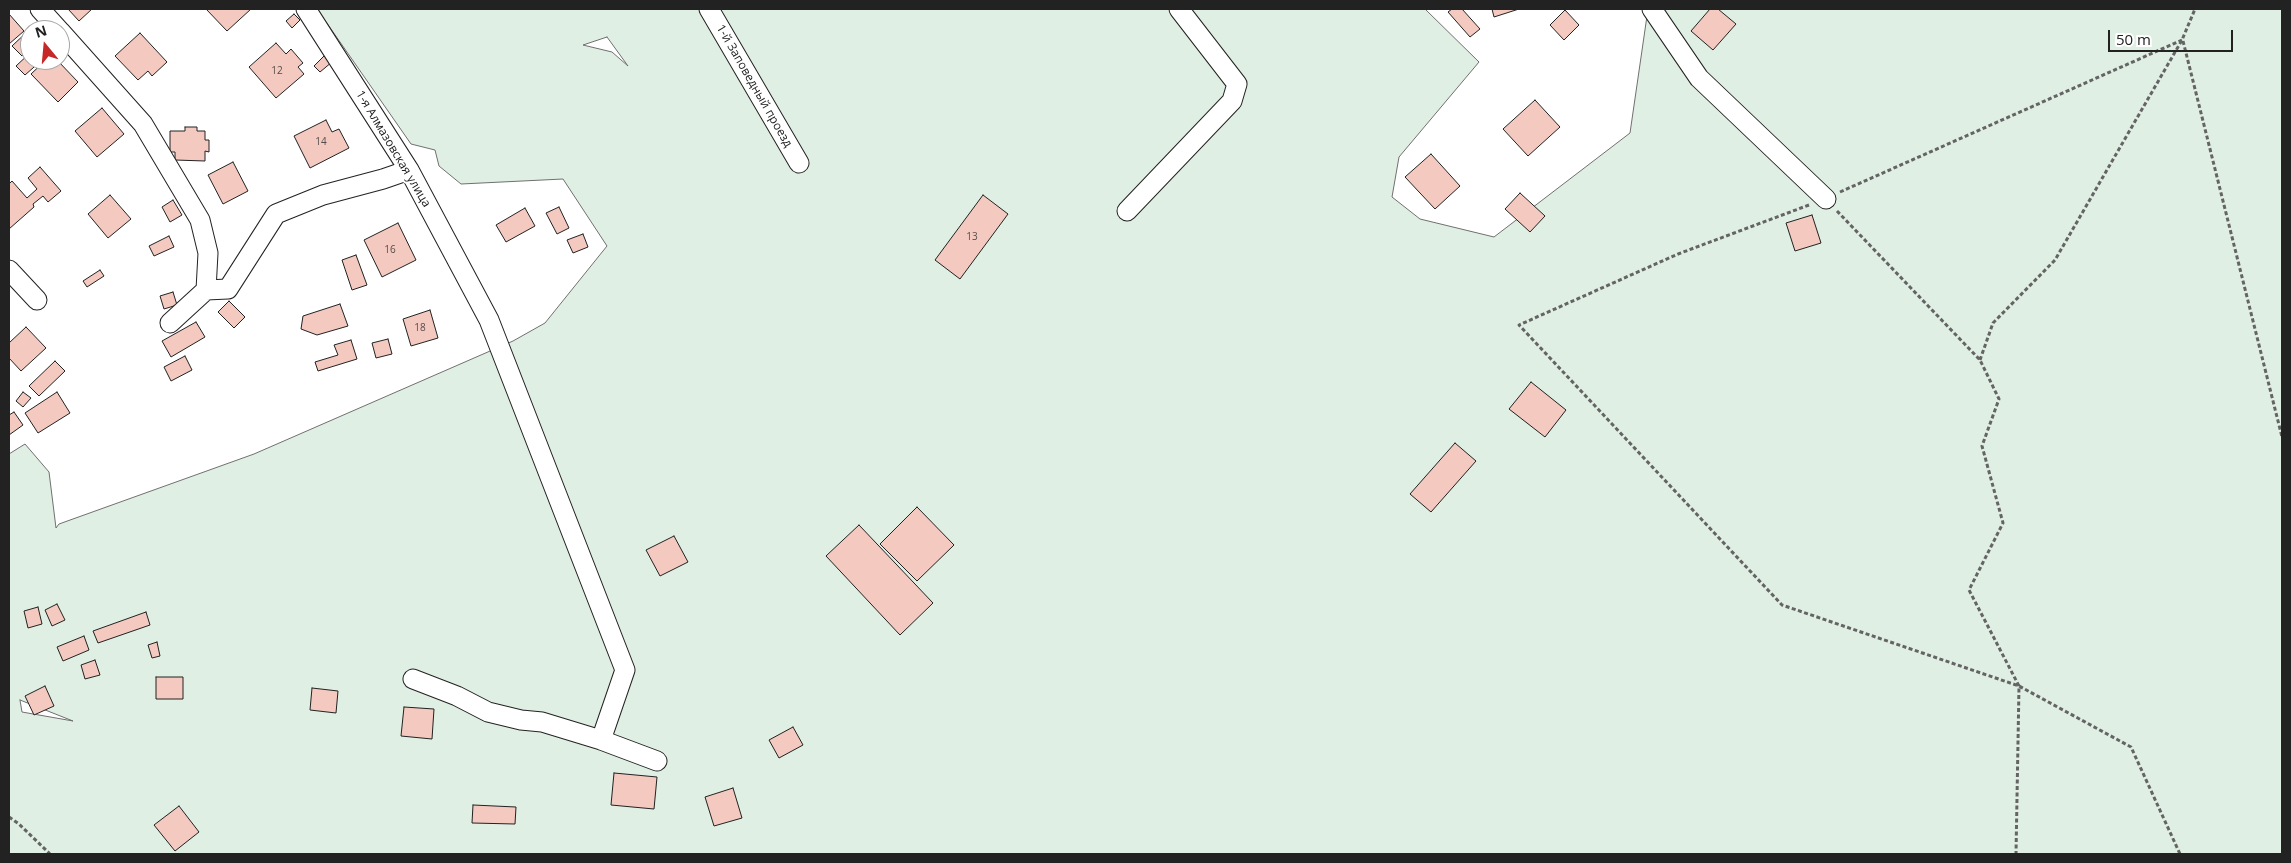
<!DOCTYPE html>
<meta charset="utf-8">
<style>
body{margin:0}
#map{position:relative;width:2291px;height:863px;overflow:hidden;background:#fff;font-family:"Open Sans",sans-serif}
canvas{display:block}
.frame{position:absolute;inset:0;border:10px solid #222;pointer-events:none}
.north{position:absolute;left:20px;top:20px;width:50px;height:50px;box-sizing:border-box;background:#fff;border:1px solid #a7a7a7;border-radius:50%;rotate:343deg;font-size:14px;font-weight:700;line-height:20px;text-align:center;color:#222}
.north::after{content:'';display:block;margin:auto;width:18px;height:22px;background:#c62828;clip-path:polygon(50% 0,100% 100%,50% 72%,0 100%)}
.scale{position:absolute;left:2108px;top:30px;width:125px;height:22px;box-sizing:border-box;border:2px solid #222;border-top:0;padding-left:6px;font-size:15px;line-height:18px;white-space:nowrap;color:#222;-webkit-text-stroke:4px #fff;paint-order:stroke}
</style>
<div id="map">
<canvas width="2291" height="863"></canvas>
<div class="frame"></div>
<div class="north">N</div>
<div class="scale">50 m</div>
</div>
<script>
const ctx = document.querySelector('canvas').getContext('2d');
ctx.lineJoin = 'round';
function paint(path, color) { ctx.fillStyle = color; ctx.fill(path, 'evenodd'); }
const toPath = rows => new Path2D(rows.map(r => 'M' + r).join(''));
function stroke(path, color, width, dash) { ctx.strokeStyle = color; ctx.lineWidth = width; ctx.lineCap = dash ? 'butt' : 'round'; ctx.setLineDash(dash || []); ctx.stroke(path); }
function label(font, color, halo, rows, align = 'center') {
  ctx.font = font + ' "Open Sans",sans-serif'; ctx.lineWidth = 4; ctx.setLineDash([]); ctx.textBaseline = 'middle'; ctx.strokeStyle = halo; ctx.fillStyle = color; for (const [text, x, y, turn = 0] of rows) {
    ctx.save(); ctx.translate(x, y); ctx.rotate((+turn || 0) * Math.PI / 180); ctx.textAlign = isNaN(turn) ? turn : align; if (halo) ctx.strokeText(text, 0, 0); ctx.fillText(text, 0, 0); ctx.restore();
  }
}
const green = toPath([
 [317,9,1425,9,1479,62,1399,157,1392,197,1420,219,1494,237,1630,133,1648,9,2282,9,2282,854,9,854,9,454,25,444,49,472,56,528,59,524,254,454,513,341,545,323,607,246,563,179,461,184,439,166,435,150,411,144,317,9],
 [607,37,628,66,612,52,583,45,607,37],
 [20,700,73,721,22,712,20,700]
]);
paint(green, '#e0efe3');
stroke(green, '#6f6f6f', 1);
const building = toPath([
 [68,9,92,9,79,21,68,9],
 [206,9,251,9,227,31,206,9],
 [1452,9,1462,9,1480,29,1470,37,1448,12,1452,9],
 [1492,9,1519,9,1494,17,1492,9],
 [1710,9,1718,9,1736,24,1713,50,1691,31,1710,9],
 [1565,10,1579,25,1564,40,1550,25,1565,10],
 [9,14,24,31,9,44,9,14],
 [294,14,300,20,292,28,286,21,294,14],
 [28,31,30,34,30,49,22,56,12,46,28,31],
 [140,33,167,62,152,76,148,71,138,80,115,56,140,33],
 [276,43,286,54,291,49,303,63,298,67,304,74,276,98,249,67,276,43],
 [30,53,30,60,42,60,25,75,16,66,30,53],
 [325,55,332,62,320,72,314,66,325,55],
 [46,60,57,60,78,82,58,102,31,74,46,60],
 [1535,100,1560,127,1528,156,1503,129,1535,100],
 [102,108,124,134,97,157,75,131,102,108],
 [326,120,332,132,339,129,349,148,310,168,294,136,326,120],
 [185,127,197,127,197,131,205,131,205,140,209,140,209,152,205,151,205,161,175,160,175,152,170,152,170,131,185,131,185,127],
 [1431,154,1460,186,1435,209,1405,177,1431,154],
 [233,162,248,191,223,204,208,175,233,162],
 [40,167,61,191,48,202,43,196,33,204,34,207,9,229,9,184,12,181,27,198,37,189,28,178,40,167],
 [1520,193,1545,216,1530,232,1505,209,1520,193],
 [110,195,131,219,108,238,88,214,110,195],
 [983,195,1008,214,960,279,935,260,983,195],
 [173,200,182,215,170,222,162,207,173,200],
 [559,207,569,228,557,234,546,213,559,207],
 [525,208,535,226,506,242,496,225,525,208],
 [1812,215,1821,243,1795,251,1786,223,1812,215],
 [398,223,416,260,382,277,364,240,398,223],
 [583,234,588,247,573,253,567,240,583,234],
 [169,236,174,247,154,256,149,246,169,236],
 [356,255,367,285,352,290,342,260,356,255],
 [100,270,104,276,87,287,83,281,100,270],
 [173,292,177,305,164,309,160,296,173,292],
 [229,301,245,317,234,328,218,312,229,301],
 [340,304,348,326,317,335,301,329,303,316,340,304],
 [430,310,438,338,411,346,403,319,430,310],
 [196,322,205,337,171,357,162,341,196,322],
 [26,327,46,348,21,371,9,358,9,343,26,327],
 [388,339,392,354,376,358,372,343,388,339],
 [351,340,357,359,318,371,315,362,338,355,334,345,351,340],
 [185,356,192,370,171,381,164,367,185,356],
 [55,361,65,371,39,396,29,386,55,361],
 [1531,382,1566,410,1545,437,1509,409,1531,382],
 [23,392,31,398,23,407,16,401,23,392],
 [57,392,70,413,38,433,25,413,57,392],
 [14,412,23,425,9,435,9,415,14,412],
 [1455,443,1476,461,1431,512,1410,494,1455,443],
 [917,507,954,545,917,581,880,544,917,507],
 [859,525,933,603,900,635,826,556,859,525],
 [674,536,688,562,660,576,646,550,674,536],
 [57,604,65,620,52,626,45,610,57,604],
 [38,607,42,624,28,628,24,611,38,607],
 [146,612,150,625,98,643,93,631,146,612],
 [84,636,89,650,63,661,57,647,84,636],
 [157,642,160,656,152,658,148,645,157,642],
 [95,660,100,675,85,679,81,665,95,660],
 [156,677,183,677,183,699,156,699,156,677],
 [45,686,54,706,34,715,25,696,45,686],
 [312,688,338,691,336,713,310,710,312,688],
 [404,707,434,709,432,739,401,736,404,707],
 [793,727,803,745,779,758,769,740,793,727],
 [614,773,657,777,654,809,611,805,614,773],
 [733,788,742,818,714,826,705,797,733,788],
 [473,805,516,807,515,824,472,823,473,805],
 [179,806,199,832,175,851,154,825,179,806]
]);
paint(building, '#f3c9c0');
stroke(building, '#222', 1);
const minor = toPath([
 [40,9,59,30],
 [306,9,409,170,489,320,625,670,601,740],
 [709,9,799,163],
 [1652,9,1699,78,1826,199],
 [60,31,143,124,200,220,208,253,206,290,170,323],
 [1127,211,1232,101,1237,84,1179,9],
 [9,270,37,300],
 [206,290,228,289,276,214,323,195,383,179,409,170],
 [413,679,457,696,488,712,521,720,542,722,601,740,657,761]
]);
stroke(minor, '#222', 21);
stroke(toPath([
 [2183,41,2282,437],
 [1840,192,2182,40],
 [1809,205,1678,254,1519,325,1782,605,2019,686,2131,747,2180,854],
 [1837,211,1980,360,1999,399,1982,446,2003,523,1969,590,2019,686,2016,854],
 [1980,360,1993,323,2055,260,2182,40,2195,9],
 [9,817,19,824,50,854]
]), '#646464', 3, [4, 2.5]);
stroke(minor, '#fff', 19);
label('10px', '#564c4a', null, [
 ["12",277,71],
 ["14",321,142],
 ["13",972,237],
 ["16",390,250],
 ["18",420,328]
]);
label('12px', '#222', '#fff', [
 ["1-й Заповедный проезд",754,86,60],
 ["1-я Алмазовская улица",393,149,59]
]);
</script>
